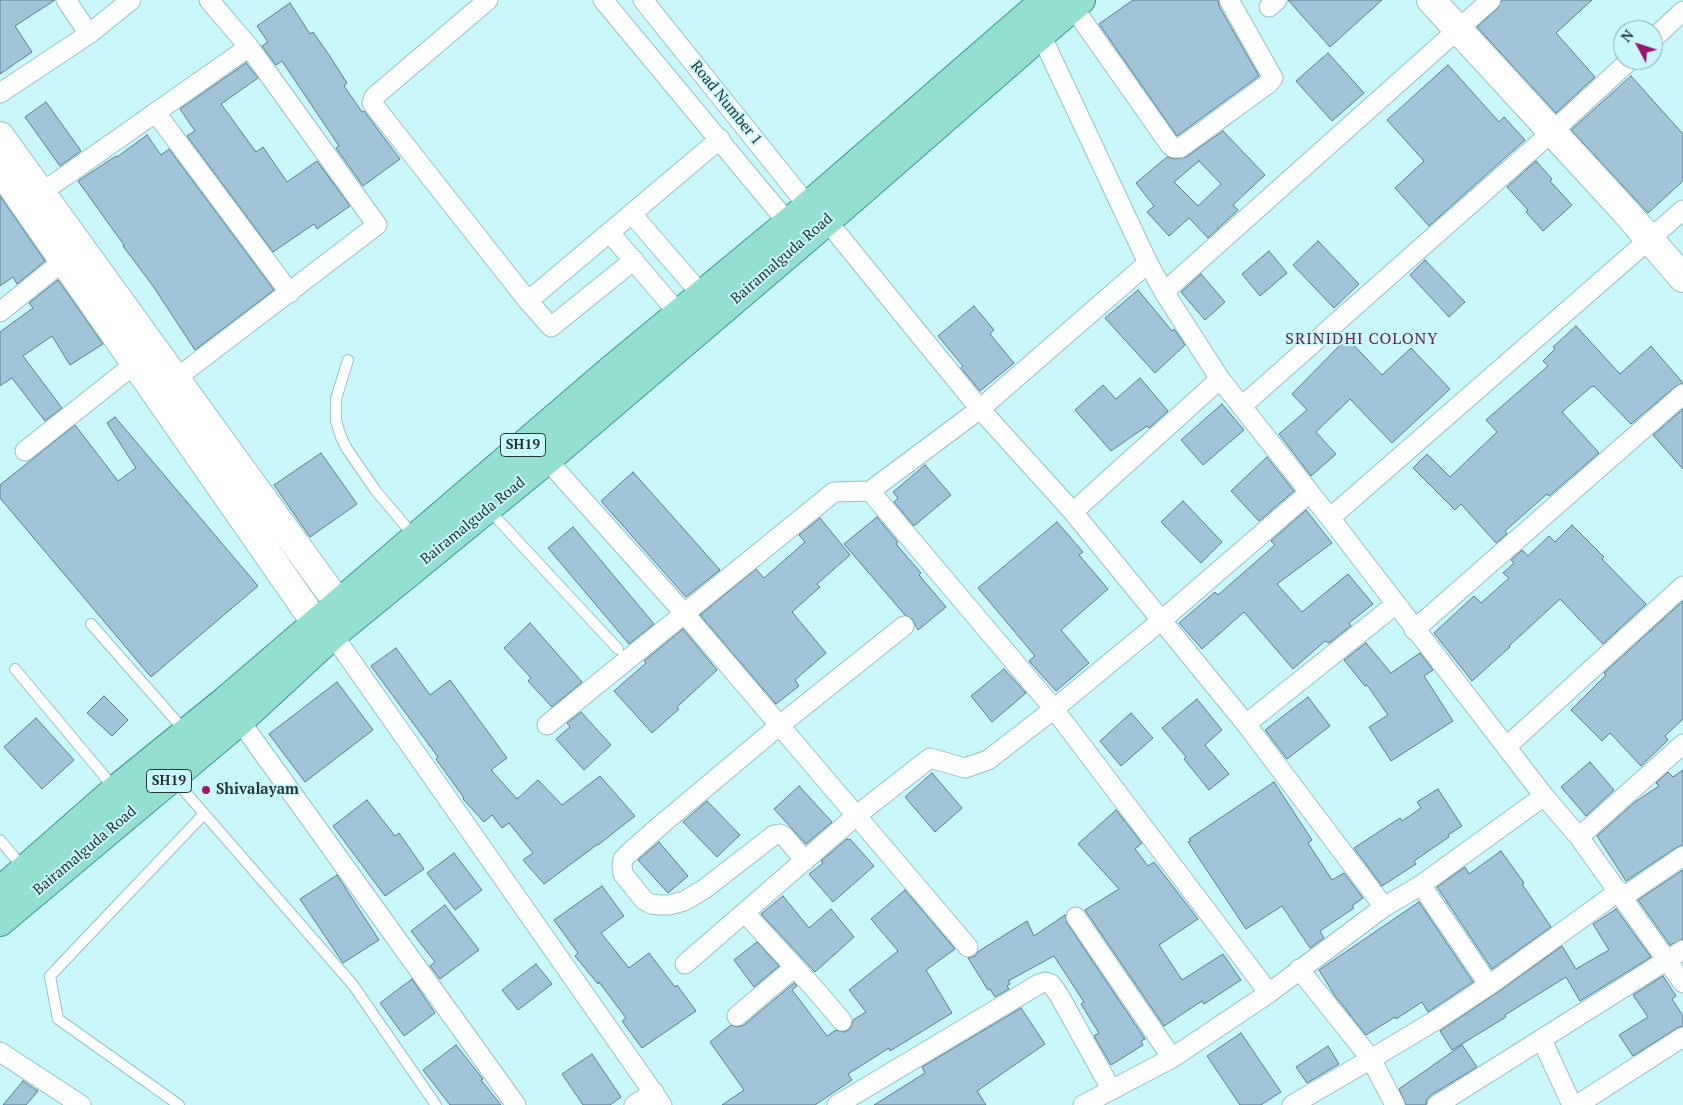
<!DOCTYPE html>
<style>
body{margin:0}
#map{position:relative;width:1683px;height:1105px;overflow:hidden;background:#caf7fc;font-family:"PT Serif",serif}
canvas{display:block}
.north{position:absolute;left:1613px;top:20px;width:50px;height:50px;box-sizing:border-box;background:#caf7fc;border:1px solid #87a9ad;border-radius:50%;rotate:310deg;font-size:14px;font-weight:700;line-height:20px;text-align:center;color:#233537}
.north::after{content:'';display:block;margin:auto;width:18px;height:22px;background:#98166c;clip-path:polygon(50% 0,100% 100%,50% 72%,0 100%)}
</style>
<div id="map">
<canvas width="1683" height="1105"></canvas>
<div class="north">N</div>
</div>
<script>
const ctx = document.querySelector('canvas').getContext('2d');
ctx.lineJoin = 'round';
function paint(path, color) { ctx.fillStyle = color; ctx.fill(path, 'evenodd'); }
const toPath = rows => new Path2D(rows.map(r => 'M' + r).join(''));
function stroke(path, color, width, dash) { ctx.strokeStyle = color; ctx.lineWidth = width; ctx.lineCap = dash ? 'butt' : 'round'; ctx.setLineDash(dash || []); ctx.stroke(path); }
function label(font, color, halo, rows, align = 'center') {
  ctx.font = font + ' "PT Serif",serif'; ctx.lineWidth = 4; ctx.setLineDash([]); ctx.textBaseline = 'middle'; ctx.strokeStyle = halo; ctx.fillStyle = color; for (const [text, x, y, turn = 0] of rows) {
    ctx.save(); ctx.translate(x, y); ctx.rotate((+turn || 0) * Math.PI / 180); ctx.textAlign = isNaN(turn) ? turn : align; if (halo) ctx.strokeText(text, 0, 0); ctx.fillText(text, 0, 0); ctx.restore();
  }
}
const building = toPath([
 [0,0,55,0,15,26,32,52,0,74,0,0],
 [1133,0,1218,0,1219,6,1259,76,1177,136,1099,24,1133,0],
 [1288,0,1382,0,1330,47,1288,0],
 [1502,0,1592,0,1556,33,1595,77,1556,113,1477,27,1498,8,1502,0],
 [290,3,310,34,313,32,329,55,347,83,344,86,362,112,364,111,400,159,363,186,336,148,339,146,282,61,276,65,262,46,268,42,257,26,290,3],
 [1328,53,1364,93,1332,121,1296,81,1328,53],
 [246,63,258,78,221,104,256,152,263,147,287,182,317,161,350,206,317,229,314,224,273,252,187,136,195,131,180,109,246,63],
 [1448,65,1499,122,1504,117,1525,140,1429,226,1395,188,1424,161,1387,120,1448,65],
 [1631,76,1683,134,1683,181,1648,213,1571,130,1631,76],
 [46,102,81,151,60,166,25,117,46,102],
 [1223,131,1265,175,1233,205,1238,210,1208,238,1189,218,1169,236,1147,212,1154,206,1136,183,1167,157,1174,159,1186,157,1223,131],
 [1199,161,1221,184,1198,206,1174,182,1199,161],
 [147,135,161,155,169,149,274,290,195,350,153,286,123,246,124,245,78,181,116,156,117,157,147,135],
 [1536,161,1552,179,1550,181,1572,205,1543,231,1526,212,1528,210,1507,187,1536,161],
 [0,196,45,261,17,284,13,277,0,286,0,196],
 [1318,241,1359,284,1334,308,1293,265,1318,241],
 [1269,251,1287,273,1260,296,1242,274,1269,251],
 [1425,260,1465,302,1449,317,1410,275,1425,260],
 [1201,274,1225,302,1205,320,1181,292,1201,274],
 [58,280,103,344,70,365,52,336,23,356,62,408,45,421,12,378,0,386,0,332,33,308,29,303,58,280],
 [1138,290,1172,331,1174,329,1185,345,1155,373,1105,318,1138,290],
 [974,306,994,330,990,334,1014,363,980,391,961,368,963,366,938,336,974,306],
 [1576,326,1620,374,1651,346,1683,383,1676,386,1631,424,1594,386,1591,387,1562,412,1599,453,1549,496,1547,494,1505,531,1507,534,1496,543,1461,504,1455,510,1413,468,1427,454,1450,477,1497,432,1486,420,1548,366,1543,361,1555,349,1553,347,1576,326],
 [1347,338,1382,375,1411,348,1450,389,1392,443,1350,399,1316,432,1336,454,1311,476,1279,434,1307,410,1292,394,1347,338],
 [1140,378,1168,411,1149,428,1147,426,1111,451,1075,410,1103,385,1116,399,1140,378],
 [1222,404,1244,430,1203,465,1181,440,1222,404],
 [1683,409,1683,469,1653,435,1683,409],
 [115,417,258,586,151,677,0,498,0,485,75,425,118,481,136,468,107,423,115,417],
 [321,453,357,504,310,537,274,485,321,453],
 [1267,457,1294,491,1259,521,1231,491,1267,457],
 [925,465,951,495,914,526,894,502,898,498,893,492,925,465],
 [633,472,720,570,686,597,601,501,633,472],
 [1183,501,1222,542,1201,563,1161,522,1183,501],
 [1306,510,1332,543,1277,584,1302,612,1348,574,1373,604,1349,623,1351,626,1329,643,1325,641,1293,669,1244,612,1202,649,1179,623,1215,592,1218,595,1275,545,1271,541,1306,510],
 [877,517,897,541,898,542,896,544,921,573,919,575,946,607,918,630,912,619,905,615,844,544,877,517],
 [820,518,850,555,817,584,820,587,792,612,826,653,795,680,799,686,776,704,700,615,756,569,764,578,805,542,799,535,820,518],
 [1057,522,1083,552,1079,555,1108,589,1061,630,1089,663,1056,691,1029,661,1035,656,978,588,1057,522],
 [1572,525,1604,557,1602,559,1646,604,1603,644,1560,599,1509,646,1510,647,1472,681,1434,633,1474,596,1481,603,1509,578,1503,573,1514,563,1511,560,1522,550,1528,556,1549,536,1555,542,1572,525],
 [573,527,654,624,629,644,548,548,573,527],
 [1683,601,1683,719,1665,736,1668,740,1641,766,1610,733,1602,741,1571,710,1606,675,1604,673,1683,601],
 [530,623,582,682,552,707,528,681,531,678,504,648,530,623],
 [683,629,717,670,677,707,679,709,652,733,614,691,646,663,644,661,683,629],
 [1366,643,1391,673,1420,653,1433,670,1424,676,1453,721,1391,761,1369,727,1388,715,1367,685,1365,686,1344,660,1366,643],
 [396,648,430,695,450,680,507,758,491,770,517,799,538,780,562,805,600,776,635,816,598,845,598,844,544,884,523,860,533,853,509,823,502,828,492,815,484,822,463,799,464,798,436,759,438,757,371,666,396,648],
 [1004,669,1026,693,992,722,971,696,1004,669],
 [337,682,373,730,305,782,269,734,337,682],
 [104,696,128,720,112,736,87,713,104,696],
 [1308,697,1330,726,1287,759,1265,730,1308,697],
 [1197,699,1222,730,1205,745,1229,774,1209,790,1184,759,1186,757,1162,728,1197,699],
 [581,712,611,745,584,770,556,739,570,727,567,723,581,712],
 [1131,713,1153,738,1121,766,1100,741,1131,713],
 [36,718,74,760,42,789,4,747,36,718],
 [1590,762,1614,790,1586,816,1561,787,1590,762],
 [1683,770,1683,845,1677,847,1626,881,1597,836,1635,802,1659,786,1656,783,1668,772,1673,777,1683,770],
 [932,773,962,808,935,832,905,797,932,773],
 [1274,782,1312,840,1308,843,1332,880,1344,873,1363,898,1352,906,1354,908,1320,931,1324,938,1310,948,1282,906,1246,929,1188,842,1191,841,1189,839,1274,782],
 [799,786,832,822,806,844,774,809,799,786],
 [1438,789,1462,826,1448,835,1449,837,1414,861,1416,864,1382,886,1354,848,1400,818,1402,821,1421,808,1417,802,1438,789],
 [367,800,395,836,399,833,424,869,385,896,333,826,367,800],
 [707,801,740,835,717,857,683,822,707,801],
 [1116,810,1142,843,1135,849,1148,866,1154,862,1198,919,1159,945,1182,980,1223,954,1241,980,1204,1004,1202,1001,1164,1026,1085,910,1119,889,1078,844,1116,810],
 [847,839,848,840,850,839,874,866,833,902,809,874,823,863,821,861,847,839],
 [659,842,688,876,668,893,638,860,659,842],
 [1501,851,1524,883,1522,884,1551,927,1492,969,1437,887,1465,867,1469,874,1501,851],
 [454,853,482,890,455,910,427,873,454,853],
 [1683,870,1683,939,1670,945,1638,900,1683,870],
 [337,875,379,940,343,963,300,899,337,875],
 [602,886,624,916,601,933,629,968,649,953,675,987,677,985,696,1011,642,1048,622,1021,626,1018,599,982,598,984,575,956,578,953,554,920,602,886],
 [905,890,955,949,926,970,952,1013,890,1051,889,1048,848,1074,852,1080,815,1105,722,1105,744,1090,710,1042,731,1025,738,1027,744,1025,794,983,797,986,792,990,827,1036,836,1030,844,1032,849,1030,852,1025,853,1020,866,1012,849,990,898,951,871,919,905,890],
 [783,896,809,928,831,909,854,937,815,972,761,914,783,896],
 [1419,902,1473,982,1428,1012,1422,1002,1396,1019,1395,1017,1366,1035,1335,996,1319,970,1419,902],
 [445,905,479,950,440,979,430,966,435,962,411,931,445,905],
 [1616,909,1651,957,1580,1001,1566,977,1505,1015,1506,1017,1452,1050,1440,1031,1501,990,1562,946,1576,969,1609,950,1593,924,1616,909],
 [1065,915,1067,923,1145,1039,1141,1041,1143,1045,1111,1065,1094,1036,1099,1033,1081,1004,1084,1002,1054,956,1008,981,1010,984,1007,986,1009,989,995,997,990,989,988,990,968,958,975,956,979,951,1027,921,1034,936,1065,915],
 [757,942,779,966,754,987,734,960,757,942],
 [536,964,552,984,518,1010,502,990,536,964],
 [1663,976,1676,996,1672,999,1683,1016,1683,1026,1677,1028,1633,1056,1619,1035,1648,1017,1633,995,1663,976],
 [412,979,435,1013,404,1036,380,1003,412,979],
 [1021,1008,1045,1044,977,1091,986,1105,874,1105,925,1073,922,1067,1021,1008],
 [1241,1033,1281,1092,1261,1105,1240,1105,1207,1056,1241,1033],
 [456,1045,483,1079,481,1080,501,1105,450,1105,423,1070,456,1045],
 [1462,1045,1477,1067,1431,1095,1427,1099,1426,1105,1406,1105,1399,1089,1462,1045],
 [1328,1046,1339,1064,1307,1083,1296,1067,1328,1046],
 [592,1054,621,1097,610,1105,583,1105,562,1074,592,1054],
 [23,1081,38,1091,26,1105,3,1105,23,1081]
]);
paint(building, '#a2c4d8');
stroke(building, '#5c7c8e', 1);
const lane = toPath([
 [348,360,336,399,336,421,341,437,347,449,376,491,414,536],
 [489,510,618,649],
 [91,624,185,731],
 [15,669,115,789],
 [174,779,353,985,436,1105],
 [0,840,24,869],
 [179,1105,58,1019,50,976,204,814]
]);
const street = toPath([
 [66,0,89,34],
 [488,0,374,97,372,103,528,301,720,139],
 [603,0,788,223],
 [643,0,808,206],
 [1073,7,1170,145,1174,148,1180,148,1269,83,1273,78,1229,0],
 [1269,7,1277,0],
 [1041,35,1148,263,1164,292,1220,379,1330,518,1544,796,1421,885,1384,907],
 [1653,39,1683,11],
 [0,93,89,34,131,0],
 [156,113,290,293],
 [41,193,249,47],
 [632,214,701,294],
 [827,221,980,409,1148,263],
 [610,233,678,313],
 [1164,292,1491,0],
 [528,301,551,327,634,260],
 [0,312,73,253],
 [166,386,377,225,249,47,209,0],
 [1242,406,1552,132,1630,60],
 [25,451,136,363],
 [540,452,684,613,968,947],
 [1073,512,1220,379],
 [1330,518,1683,210],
 [1414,630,1683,394],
 [333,635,662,1105],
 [240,721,516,1105],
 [1246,724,1396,604],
 [547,725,834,492,870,491],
 [1506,747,1683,586],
 [1544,796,1579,837,1683,983],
 [1579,837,1683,744],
 [805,861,785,837,780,834,774,835,703,890,684,901,669,905,660,905,651,904,644,900,623,874,622,866,623,859,629,853,662,824,780,725,904,626],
 [1421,885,1489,985],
 [1623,897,1683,856],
 [745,913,813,987,842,1021],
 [1076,917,1172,1058],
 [685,964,857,815,930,758,965,768,988,760,1054,709,1162,620,1309,493],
 [737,1016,795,967],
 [1542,1040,1572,1105],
 [0,1052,81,1105],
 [634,1105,654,1092],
 [837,1105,1039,984,1045,982,1051,984,1059,995,1111,1089],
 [1083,1105,1172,1058,1269,993,1384,907,1246,724,1073,512,980,409,870,491,1054,709,1269,993],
 [1292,1105,1371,1059,1299,969],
 [1395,1105,1371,1059,1441,1017,1495,981,1619,891],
 [1437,1105,1683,950],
 [1577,1105,1683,1037]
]);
const secondary = toPath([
 [1431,0,1625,211,1683,278],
 [0,136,338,603],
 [0,169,315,622]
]);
const primary = toPath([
 [0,891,115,790,226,700,612,369,788,223,1045,0],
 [0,922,240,721,333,635,547,460,827,221,1081,0]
]);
stroke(lane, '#95c0c5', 12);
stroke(street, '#95c0c5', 21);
stroke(secondary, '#95c0c5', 30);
stroke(primary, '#3d9686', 30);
stroke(lane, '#fff', 10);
stroke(street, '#fff', 19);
stroke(secondary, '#fff', 28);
stroke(primary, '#93e0d0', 28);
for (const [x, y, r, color] of [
 [206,790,5,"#98166c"]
]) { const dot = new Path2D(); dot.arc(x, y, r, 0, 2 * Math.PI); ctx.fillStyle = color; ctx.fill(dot); stroke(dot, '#caf7fc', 2); }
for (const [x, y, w] of [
 [523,445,45],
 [169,781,45]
]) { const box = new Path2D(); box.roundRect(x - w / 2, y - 11.5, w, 23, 4); ctx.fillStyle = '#caf7fc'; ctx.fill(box); stroke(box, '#233537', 1); }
label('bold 14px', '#233537', null, [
 ["SH19",523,445],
 ["SH19",169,781]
]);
label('15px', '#233537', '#caf7fc', [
 ["Road Number 1",726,103,51],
 ["Bairamalguda Road",782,259,-41],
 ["Bairamalguda Road",473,521,-39],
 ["Bairamalguda Road",85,851,-40]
]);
label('bold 15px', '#233537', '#caf7fc', [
 ["Shivalayam",216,790]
], 'left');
ctx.letterSpacing = '1px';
label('16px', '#622549', '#caf7fc', [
 ["SRINIDHI COLONY",1362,339]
]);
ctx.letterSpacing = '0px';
</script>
